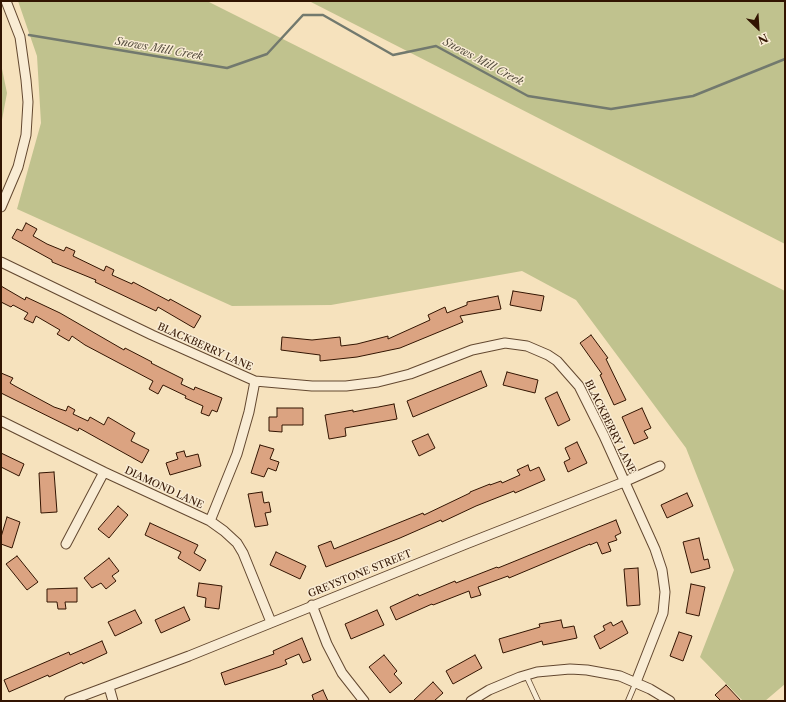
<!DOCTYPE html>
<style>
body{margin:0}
#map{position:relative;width:786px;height:702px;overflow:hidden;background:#f6e2bd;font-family:"Libre Caslon Text",serif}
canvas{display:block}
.frame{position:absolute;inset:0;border:2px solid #321401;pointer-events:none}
.north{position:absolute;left:738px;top:8px;width:40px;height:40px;-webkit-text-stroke:3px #f9ecd4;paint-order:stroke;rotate:155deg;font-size:11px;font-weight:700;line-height:16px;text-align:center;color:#321401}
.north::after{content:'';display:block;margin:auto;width:14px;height:18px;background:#321401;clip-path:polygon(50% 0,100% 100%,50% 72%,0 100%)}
</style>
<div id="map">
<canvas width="786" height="702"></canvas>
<div class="frame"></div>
<div class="north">N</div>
</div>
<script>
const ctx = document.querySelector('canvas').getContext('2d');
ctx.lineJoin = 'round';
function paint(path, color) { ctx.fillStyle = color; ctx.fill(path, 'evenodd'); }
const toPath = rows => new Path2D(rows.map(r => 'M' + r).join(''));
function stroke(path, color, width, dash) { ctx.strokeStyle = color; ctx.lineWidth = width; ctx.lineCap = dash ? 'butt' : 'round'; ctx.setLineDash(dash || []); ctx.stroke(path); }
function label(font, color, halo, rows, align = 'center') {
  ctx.font = font + ' "Libre Caslon Text",serif'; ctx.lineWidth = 3; ctx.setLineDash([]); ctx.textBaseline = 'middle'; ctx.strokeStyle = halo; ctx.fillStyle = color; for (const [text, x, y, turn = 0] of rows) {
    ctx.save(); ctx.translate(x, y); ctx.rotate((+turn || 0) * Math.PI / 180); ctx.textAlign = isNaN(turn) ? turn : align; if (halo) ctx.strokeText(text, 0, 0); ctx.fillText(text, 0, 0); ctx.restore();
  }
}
paint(toPath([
 [18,1,207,1,785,291,785,684,765,701,743,701,700,657,734,570,686,448,576,300,522,271,331,305,232,306,17,209,41,123,37,56],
 [309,1,785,1,785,244],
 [1,64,7,93,1,125]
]), '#c0c28e');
stroke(toPath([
 [29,35,227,68,267,54,303,15,323,15,393,55,436,46,528,96,611,109,693,96,785,59]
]), '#72796e', 2.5);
const building = toPath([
 [26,223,37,229,33,236,47,244,64,251,66,247,75,251,73,256,104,271,106,266,114,270,112,275,132,284,133,282,169,301,170,299,201,316,194,328,158,307,156,311,95,282,96,280,52,262,52,260,12,238,17,229,22,231,26,223],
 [1,286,25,300,26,297,60,313,124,350,125,348,152,362,151,363,183,379,181,384,194,390,195,387,222,398,217,412,212,410,209,416,201,413,203,406,185,398,186,396,163,385,158,394,149,389,153,381,85,345,72,336,69,341,57,334,60,330,36,316,33,323,24,319,28,313,13,305,11,307,1,302,1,286],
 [513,291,544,296,541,311,510,305,513,291],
 [498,296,501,309,460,316,463,322,400,348,357,357,320,361,320,355,281,350,282,337,312,340,340,337,341,346,357,344,388,336,388,339,430,320,428,315,445,307,447,313,467,305,467,302,498,296],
 [591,335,608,358,606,359,626,400,614,405,600,375,602,374,580,343,591,335],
 [481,371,487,386,413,417,407,401,481,371],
 [507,372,538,380,535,393,503,385,507,372],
 [1,373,13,378,10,383,15,386,54,407,66,411,68,406,75,410,73,414,88,421,90,417,104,425,108,417,135,433,131,441,149,450,142,463,79,428,78,431,1,393,1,373],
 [557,392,570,420,558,426,545,398,557,392],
 [394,404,397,419,345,428,346,436,329,439,325,415,353,410,353,412,394,404],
 [277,408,303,408,303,425,282,425,282,432,269,431,269,417,277,417,277,408],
 [642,408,651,428,644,431,648,438,634,444,622,417,642,408],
 [428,434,435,448,419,456,412,441,428,434],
 [577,442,587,463,568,472,564,462,570,459,565,448,577,442],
 [260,445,274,449,270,459,279,462,276,471,268,468,264,477,251,473,260,445],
 [184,451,186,457,198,454,201,466,170,475,166,463,178,459,176,453,184,451],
 [1,453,24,464,19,476,1,467,1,453],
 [528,465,530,471,539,467,545,480,515,493,514,491,476,506,442,522,441,520,400,538,326,567,318,546,331,541,334,549,423,513,424,515,470,493,470,492,490,484,490,485,501,481,502,483,520,475,517,470,528,465],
 [54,472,57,512,41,513,39,473,54,472],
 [262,492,264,503,269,502,271,512,265,513,268,525,255,527,248,494,262,492],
 [687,493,693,506,667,518,661,505,687,493],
 [118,506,128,515,109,538,98,529,118,506],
 [7,517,20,522,12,548,1,544,1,537,7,517],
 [616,520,621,533,615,536,617,540,608,543,611,551,602,554,597,542,590,545,590,544,509,578,508,576,478,587,481,595,471,598,469,591,433,605,432,604,396,620,390,607,418,594,419,596,455,581,456,583,497,567,498,568,616,520],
 [150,523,198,545,194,553,206,560,200,571,178,558,181,552,145,535,150,523],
 [699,538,704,560,708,559,710,568,691,573,683,542,699,538],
 [276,552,306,566,300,579,270,565,276,552],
 [17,556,38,582,27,590,6,564,17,556],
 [109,558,119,571,112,576,116,581,106,589,101,583,92,588,84,578,109,558],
 [638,568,640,605,627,606,624,569,638,568],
 [199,583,222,586,219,609,205,607,206,598,197,596,199,583],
 [691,584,705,587,699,616,686,613,691,584],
 [77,588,77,602,65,602,66,609,58,609,57,602,47,602,47,589,77,588],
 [184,607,190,620,161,633,155,620,184,607],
 [135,610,142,623,115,636,108,622,135,610],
 [377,610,384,625,351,639,345,624,377,610],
 [561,620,563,628,574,626,577,638,543,645,542,641,503,653,499,639,540,627,539,624,561,620],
 [622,621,628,633,600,649,594,636,605,630,603,626,611,622,613,626,622,621],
 [679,632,692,636,683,661,670,656,679,632],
 [302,638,311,660,303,663,299,654,285,660,287,664,280,667,225,685,221,673,274,654,273,651,302,638],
 [102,641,107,653,83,664,82,662,49,677,48,675,9,692,4,680,69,652,70,655,102,641],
 [384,655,397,671,394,674,402,683,390,693,369,667,384,655],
 [475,655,482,668,453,684,446,671,475,655],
 [433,682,443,693,434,701,413,701,433,682],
 [726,685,741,701,721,701,715,695,726,685],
 [323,690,328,701,314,701,312,695,323,690]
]);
paint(building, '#dba381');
stroke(building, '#321401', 1);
const service = toPath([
 [526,675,538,701],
 [628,701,636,682]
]);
const minor = toPath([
 [1,207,18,167,26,135,28,102,26,80,20,37,6,1],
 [1,262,152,335,255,381,312,386,346,386,378,382,410,374,472,350,505,343,527,346,548,355,557,361,579,386,604,436,655,549,662,570,665,592,663,613,636,682],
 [1,421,104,472,210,521,224,531,237,543,243,553,271,622],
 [210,521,237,454,249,412,255,381],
 [66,544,104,472],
 [312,605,327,644,342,673,364,701],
 [109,687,113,701],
 [69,701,189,656,466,544,624,482,660,466],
 [471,701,489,690,520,677,537,672,570,669,587,670,620,676,650,689,670,701]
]);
stroke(service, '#634830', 6);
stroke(minor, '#634830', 11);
stroke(service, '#f9ecd4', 4.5);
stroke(minor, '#f9ecd4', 9);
label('10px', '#321401', '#f9ecd4', [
 ["BLACKBERRY LANE",205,347,24],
 ["BLACKBERRY LANE",610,427,64],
 ["DIAMOND LANE",164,488,25],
 ["GREYSTONE STREET",360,574,-22]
]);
label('italic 11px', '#574f40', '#f9ecd4', [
 ["Snows Mill Creek",159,49,10],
 ["Snows Mill Creek",483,62,28]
]);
</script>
